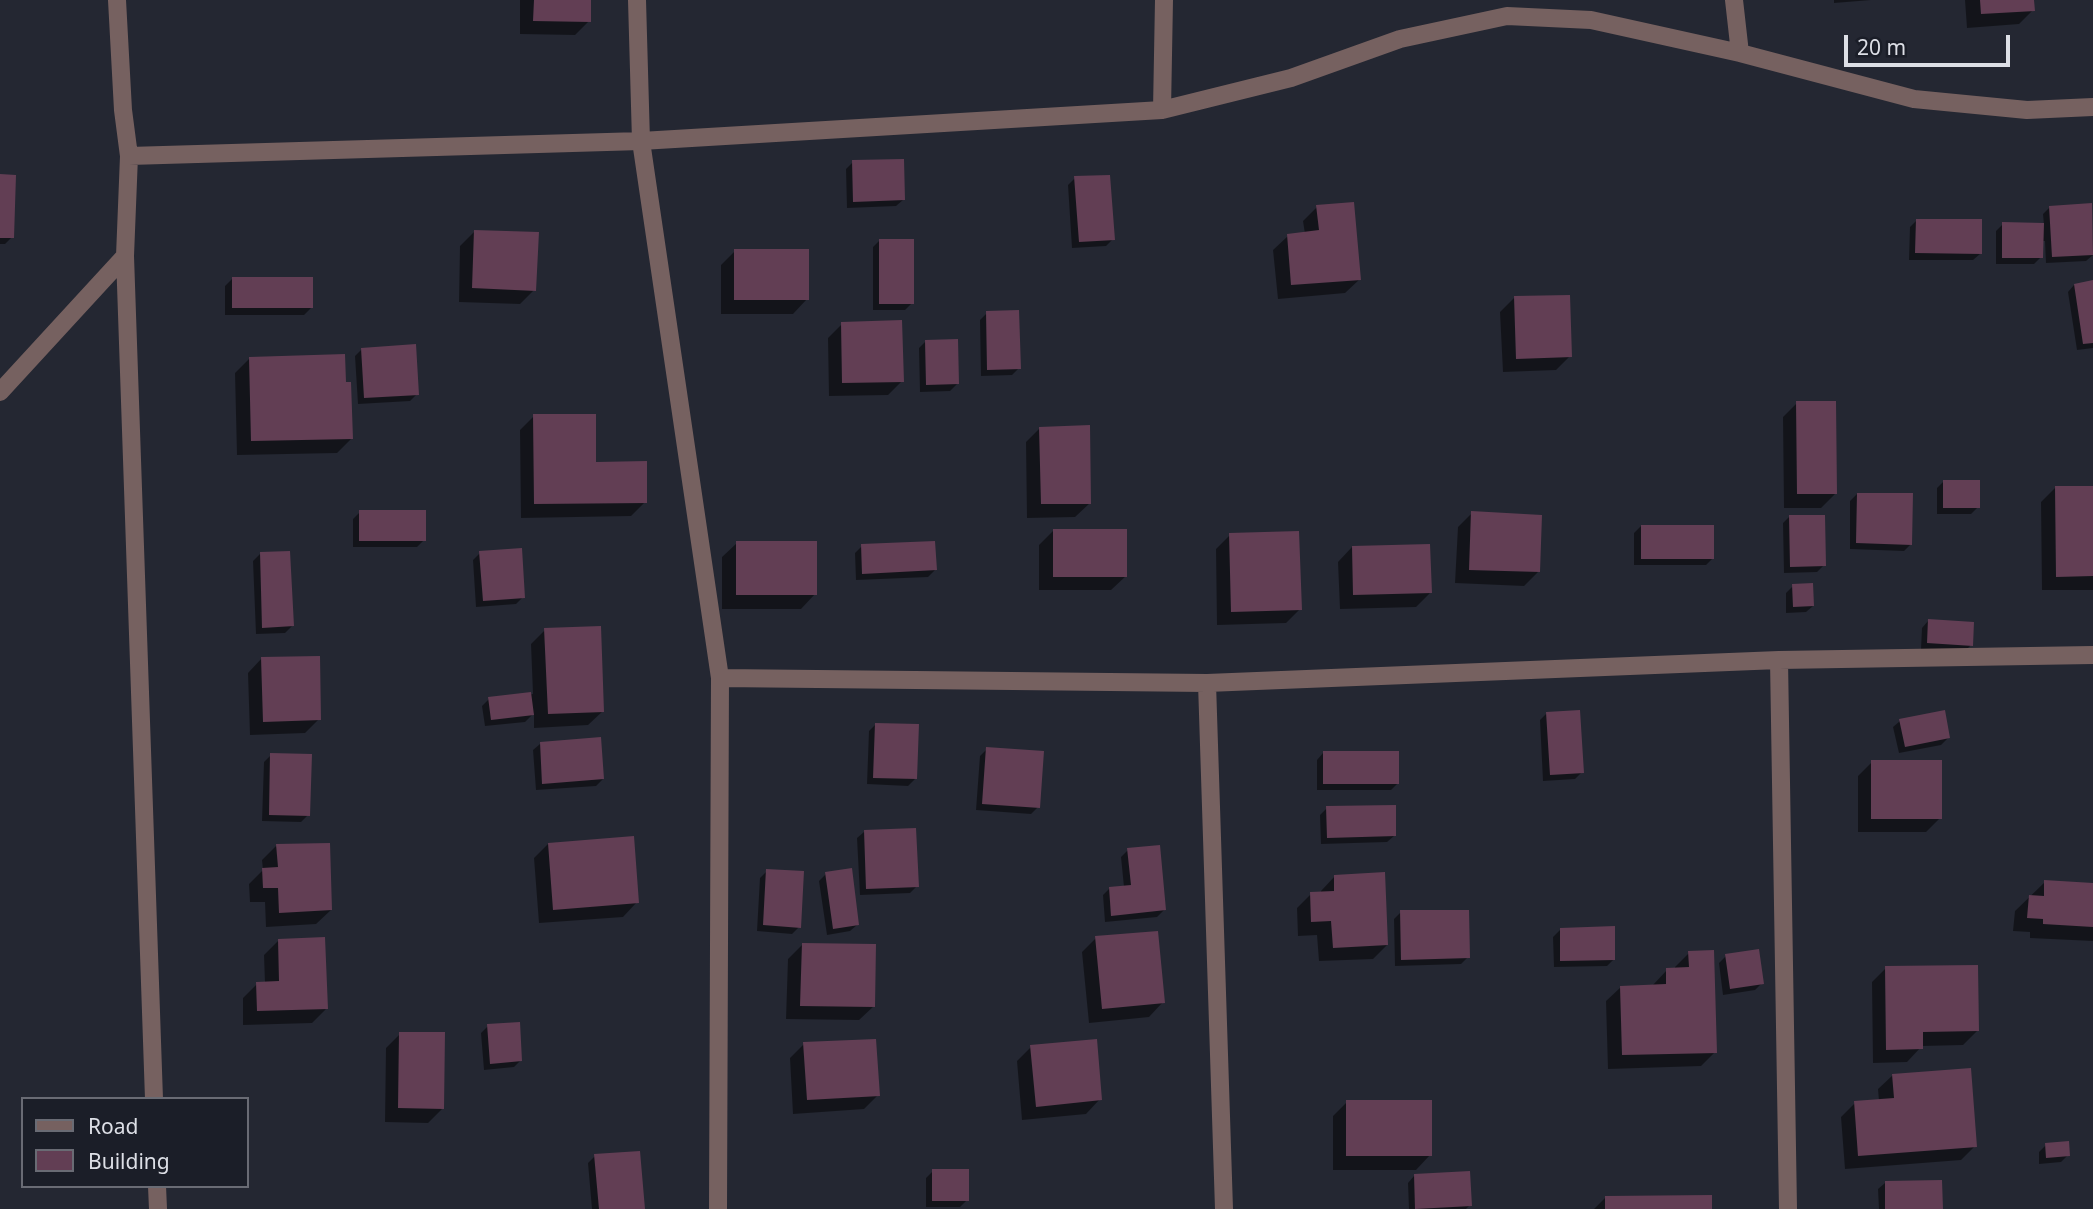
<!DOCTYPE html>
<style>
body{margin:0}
#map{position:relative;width:2093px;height:1209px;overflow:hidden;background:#242732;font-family:"Noto Sans",sans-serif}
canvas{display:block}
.legend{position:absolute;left:21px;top:1097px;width:228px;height:91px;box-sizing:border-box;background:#1b1e28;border:2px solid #696b74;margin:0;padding:9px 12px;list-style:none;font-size:21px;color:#dddfe6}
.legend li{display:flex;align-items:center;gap:14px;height:35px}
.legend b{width:35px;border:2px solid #696b74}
.scale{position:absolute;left:1844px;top:35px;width:166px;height:32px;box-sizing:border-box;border:4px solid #dddfe6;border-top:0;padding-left:9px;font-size:21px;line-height:24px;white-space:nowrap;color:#dddfe6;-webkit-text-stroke:5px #1b1e28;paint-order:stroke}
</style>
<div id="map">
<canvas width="2093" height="1209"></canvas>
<ul class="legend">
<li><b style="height:9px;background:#766160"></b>Road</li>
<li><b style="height:19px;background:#623e54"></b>Building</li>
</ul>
<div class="scale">20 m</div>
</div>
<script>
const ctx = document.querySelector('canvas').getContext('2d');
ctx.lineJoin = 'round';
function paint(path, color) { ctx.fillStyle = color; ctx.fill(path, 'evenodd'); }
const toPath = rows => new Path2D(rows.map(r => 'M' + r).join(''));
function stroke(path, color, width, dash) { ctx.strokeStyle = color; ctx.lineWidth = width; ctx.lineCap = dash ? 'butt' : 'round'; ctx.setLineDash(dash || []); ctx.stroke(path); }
paint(toPath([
 [520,0,590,0,589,21,575,35,520,34],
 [1834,0,1871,0,1834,3],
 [1965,0,2032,0,2033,10,2019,24,1967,28],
 [853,162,903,200,896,206,847,208,846,169],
 [0,176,12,237,5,244,0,244],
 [1075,178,1113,239,1106,246,1072,248,1068,185],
 [2091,205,2093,255,2086,261,2046,263,2045,241,2042,241,2041,257,2034,264,1996,264,1996,231,2003,224,2044,225,2043,214,2050,207],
 [1317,207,1360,279,1345,293,1278,299,1273,250,1288,236,1305,234,1303,221],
 [1917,220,1980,254,1973,260,1909,260,1910,227],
 [475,231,534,290,520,304,459,302,460,246],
 [880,240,912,303,905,310,873,310,873,247],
 [735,251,807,299,793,314,721,314,721,265],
 [232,279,311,308,304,315,225,315,225,286],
 [2093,282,2093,348,2077,350,2068,292,2074,285],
 [1514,298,1570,356,1556,370,1503,372,1500,312],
 [987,313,1019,368,1012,375,981,376,980,320],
 [842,324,902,381,888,395,829,396,828,338],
 [926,341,957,384,950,391,920,392,919,348],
 [362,349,417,394,410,401,358,404,355,356],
 [249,359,351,439,337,453,237,455,235,373],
 [1797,403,1835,494,1821,508,1784,508,1783,417],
 [534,416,594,464,645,502,631,516,521,518,520,430],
 [1040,428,1090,503,1075,517,1027,518,1026,442],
 [1944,481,1978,507,1971,514,1937,514,1937,488],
 [2093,487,2093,590,2042,590,2041,502,2055,488],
 [1857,494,1911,544,1904,551,1850,549,1850,501],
 [360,512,424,540,417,547,353,547,353,519],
 [1472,513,1538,572,1524,586,1455,583,1458,527],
 [1790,516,1824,565,1817,572,1784,573,1783,523],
 [1641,526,1713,558,1706,565,1634,565,1634,533],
 [1053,531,1126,576,1111,590,1039,590,1039,545],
 [1230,535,1300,609,1286,623,1217,625,1216,549],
 [737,543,815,594,801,609,722,609,722,557],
 [862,546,935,570,928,577,856,580,855,553],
 [1352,547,1430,593,1416,607,1340,609,1338,562],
 [480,553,523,597,516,604,476,607,473,560],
 [260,554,292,626,285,633,256,634,253,561],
 [1793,586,1813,606,1806,612,1786,613,1786,593],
 [1928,621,1971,645,1964,652,1921,649,1922,628],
 [545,630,603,711,588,725,534,728,534,713,525,722,485,726,482,706,489,699,533,694,531,644],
 [262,658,319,719,305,733,250,735,248,673],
 [1547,713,1582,772,1575,779,1543,781,1540,720],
 [1900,721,1948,738,1941,745,1899,753,1893,727],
 [876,724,915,779,908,786,867,784,869,731],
 [540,744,603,779,596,786,536,790,533,750],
 [987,749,1038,807,1031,814,976,810,980,756],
 [1323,753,1398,783,1391,790,1317,790,1317,760],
 [271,755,308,815,301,822,262,821,264,762],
 [1872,762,1940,818,1926,832,1858,832,1858,776],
 [1327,808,1394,836,1387,842,1321,844,1320,815],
 [864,832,917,886,910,893,860,895,857,838],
 [548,844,637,902,623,917,539,923,534,858],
 [276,846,331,910,316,924,266,927,265,902,250,902,249,884,263,870,262,860],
 [1128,850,1164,910,1157,917,1105,922,1103,895,1110,888,1124,887,1121,857],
 [767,871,799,927,792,934,757,931,760,878],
 [826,874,857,925,850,931,827,935,819,881],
 [1335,876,1387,945,1373,959,1319,961,1317,935,1298,936,1297,908,1311,894,1321,893,1321,891],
 [2045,882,2093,885,2093,941,2030,938,2030,932,2013,931,2015,911],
 [1401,912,1468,957,1461,964,1395,966,1394,919],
 [1560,930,1614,959,1607,966,1554,967,1553,937],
 [1096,938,1163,1002,1149,1017,1089,1023,1082,952],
 [278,941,326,1009,312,1023,243,1025,243,998,257,984,265,983,264,955],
 [802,945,874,1006,859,1020,786,1019,788,959],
 [1689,953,1715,1052,1701,1066,1608,1069,1606,1001,1621,987,1652,986,1667,970,1675,970,1675,967],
 [1726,956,1762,983,1755,990,1723,995,1719,963],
 [1886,968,1977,1031,1963,1045,1922,1046,1907,1062,1873,1063,1872,982],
 [488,1026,521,1060,514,1067,484,1070,481,1033],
 [400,1034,442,1109,428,1123,385,1122,386,1048],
 [804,1044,878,1095,864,1109,793,1114,790,1058],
 [1031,1047,1100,1099,1086,1114,1022,1120,1017,1061],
 [1893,1075,1975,1146,1961,1160,1845,1169,1841,1117,1855,1103,1879,1101,1878,1089],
 [1347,1102,1430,1155,1416,1170,1333,1170,1333,1116],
 [2046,1145,2068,1155,2061,1162,2039,1164,2039,1152],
 [595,1156,643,1209,592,1209,588,1163],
 [933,1171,967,1200,960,1207,926,1207,926,1178],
 [1414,1176,1470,1205,1466,1209,1409,1209,1408,1183],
 [1885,1183,1941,1209,1879,1209,1878,1189],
 [1605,1198,1710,1209,1594,1209]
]), '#0007');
paint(toPath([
 [534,0,591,0,591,22,533,21],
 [1980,0,2034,0,2035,11,1981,14],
 [904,159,905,200,853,202,852,160],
 [0,174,16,175,14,238,0,238],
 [1110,175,1115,240,1079,242,1074,176],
 [1354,202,1361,280,1291,285,1287,234,1319,230,1316,205],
 [2092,203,2093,255,2052,257,2049,206],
 [1916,219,1982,219,1982,254,1915,253],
 [2002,222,2044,223,2043,258,2002,258],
 [474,230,539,232,536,291,472,288],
 [879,239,914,239,914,304,879,304],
 [734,249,809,249,809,300,734,300],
 [232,277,313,277,313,308,232,308],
 [2093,280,2093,343,2083,344,2074,284],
 [1570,295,1572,357,1516,359,1514,296],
 [1019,310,1021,369,987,370,986,311],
 [902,320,904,382,842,383,841,322],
 [958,339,959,384,926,385,925,340],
 [416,344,419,395,364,398,361,348],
 [345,354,346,382,351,382,353,439,251,441,249,357],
 [1796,401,1836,401,1837,494,1797,494],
 [533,414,596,414,596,462,647,461,647,503,534,504],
 [1090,425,1091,504,1041,504,1039,427],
 [1943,480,1980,480,1980,508,1943,508],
 [2055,486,2093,486,2093,576,2056,577],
 [1857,493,1913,493,1912,545,1856,543],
 [359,510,426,510,426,541,359,541],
 [1471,511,1542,515,1540,572,1469,570],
 [1789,515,1825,515,1826,566,1790,567],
 [1641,525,1714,525,1714,559,1641,559],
 [1053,529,1127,529,1127,577,1053,577],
 [1299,531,1302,610,1231,612,1229,533],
 [736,541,817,541,817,595,736,595],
 [935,541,937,570,862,574,861,544],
 [1430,544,1432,593,1353,595,1352,546],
 [522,548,525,598,483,601,479,551],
 [290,551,294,626,262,628,260,552],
 [1813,583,1814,606,1793,607,1792,584],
 [1928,619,1974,622,1973,646,1927,643],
 [601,626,604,712,548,714,544,628],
 [320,656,321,720,263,722,261,657],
 [531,692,534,715,491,720,488,697],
 [1580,710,1584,773,1550,775,1546,712],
 [1945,710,1950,738,1905,747,1899,719],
 [875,723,919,724,917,779,873,778],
 [601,737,604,779,542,784,540,742],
 [986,747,1044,751,1040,808,982,804],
 [1323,751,1399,751,1399,784,1323,784],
 [270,753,312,754,310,816,269,815],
 [1871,760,1942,760,1942,819,1871,819],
 [1396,805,1396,836,1327,838,1326,806],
 [916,828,919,887,866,889,864,830],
 [634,836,639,903,553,910,548,843],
 [330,843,332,910,279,913,278,888,263,888,262,868,278,867,276,844],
 [1160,845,1166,910,1111,916,1109,887,1131,885,1127,848],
 [852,868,859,925,833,929,825,872],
 [766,869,804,871,801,928,763,925],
 [1385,872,1388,945,1333,948,1331,921,1311,922,1310,892,1334,891,1334,875],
 [2044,880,2093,883,2093,927,2043,924,2043,919,2027,918,2029,895,2044,896],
 [1400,910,1469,910,1470,958,1401,960],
 [1615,926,1615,960,1560,961,1560,928],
 [1158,931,1165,1003,1102,1009,1095,936],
 [325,937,328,1009,257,1011,256,982,279,981,278,939],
 [802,943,876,944,875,1007,800,1006],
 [1759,949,1764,984,1730,989,1725,954],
 [1714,950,1717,1053,1622,1055,1620,986,1666,984,1666,968,1689,967,1688,951],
 [1978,965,1979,1031,1923,1032,1923,1049,1886,1050,1885,966],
 [520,1022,522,1061,490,1064,487,1024],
 [399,1032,445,1032,444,1109,398,1108],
 [876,1039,880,1096,807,1100,803,1042],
 [1097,1039,1102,1100,1036,1107,1030,1045],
 [1971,1068,1977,1147,1858,1156,1854,1101,1894,1098,1892,1074],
 [1346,1100,1432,1100,1432,1156,1346,1156],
 [2069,1141,2070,1156,2046,1158,2045,1143],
 [640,1151,645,1209,599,1209,594,1154],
 [932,1169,969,1169,969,1201,932,1201],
 [1470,1171,1472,1206,1415,1209,1414,1174],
 [1942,1180,1943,1209,1885,1209,1885,1181],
 [1712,1195,1712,1209,1605,1209,1605,1196]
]), '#623e54');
stroke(toPath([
 [117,0,123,110,129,156,125,256,154,1099],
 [637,0,641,141,720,678,718,1209],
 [1734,0,1740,53],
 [1162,110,1164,0],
 [129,156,641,141,1162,110,1291,78,1400,39,1507,16,1591,20,1740,53,1914,99,2027,110,2093,107],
 [0,392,125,256],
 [1779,660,1788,1209],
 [720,678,1207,683,1779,660,2093,655],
 [1207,683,1224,1209],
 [157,1186,158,1209]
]), '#766160', 18);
</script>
